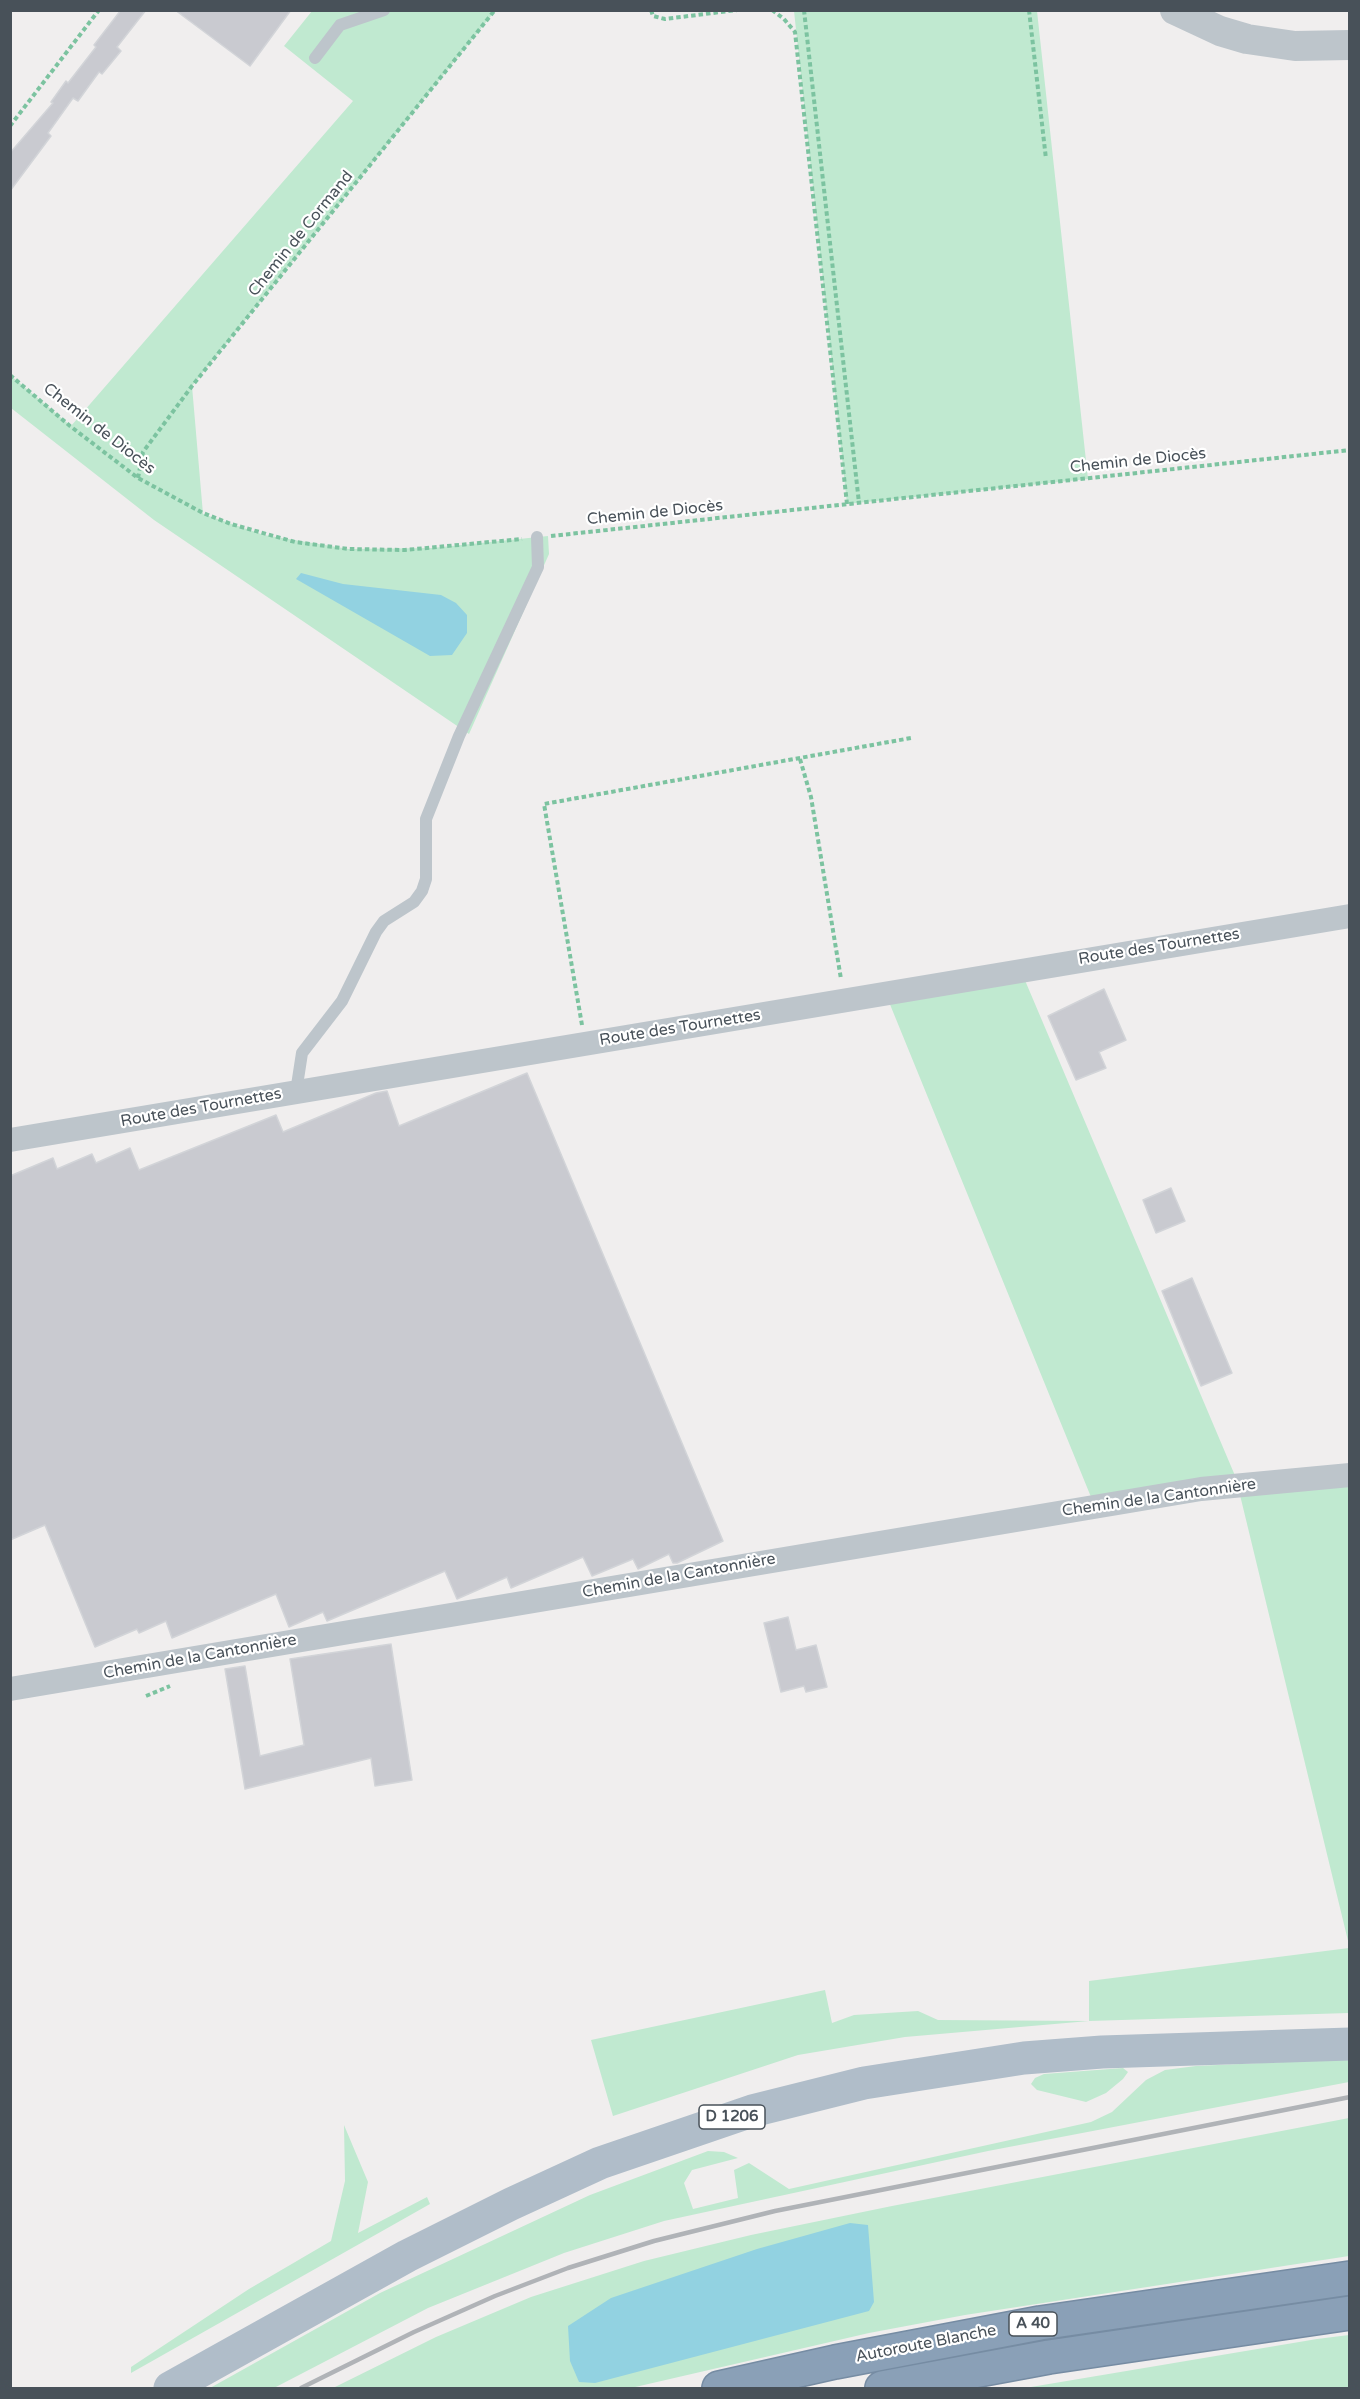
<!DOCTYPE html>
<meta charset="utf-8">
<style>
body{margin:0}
#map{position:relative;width:1360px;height:2399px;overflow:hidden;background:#f0eeee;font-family:"Varela Round",sans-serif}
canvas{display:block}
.frame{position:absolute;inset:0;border:12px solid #485159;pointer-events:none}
</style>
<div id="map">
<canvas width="1360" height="2399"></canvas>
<div class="frame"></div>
</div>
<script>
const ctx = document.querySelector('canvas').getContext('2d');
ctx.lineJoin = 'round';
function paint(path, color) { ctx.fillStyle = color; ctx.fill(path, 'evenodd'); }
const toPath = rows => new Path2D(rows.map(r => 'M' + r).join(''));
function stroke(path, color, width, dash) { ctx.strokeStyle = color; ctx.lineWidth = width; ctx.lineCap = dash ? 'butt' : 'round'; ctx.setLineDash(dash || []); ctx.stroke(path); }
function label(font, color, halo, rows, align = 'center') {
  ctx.font = font + ' "Varela Round",sans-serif'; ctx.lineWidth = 4.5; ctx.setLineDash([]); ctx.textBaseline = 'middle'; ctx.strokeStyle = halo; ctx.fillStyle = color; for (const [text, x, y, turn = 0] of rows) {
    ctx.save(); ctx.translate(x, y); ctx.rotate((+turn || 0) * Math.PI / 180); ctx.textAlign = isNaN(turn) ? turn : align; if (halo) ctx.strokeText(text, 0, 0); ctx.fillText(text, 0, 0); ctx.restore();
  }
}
paint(toPath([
 [312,11,495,11,192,386,203,514,264,535,349,549,432,548,548,536,549,554,469,734,154,520,11,408,10,375,71,426,353,101,284,46],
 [794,11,1037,11,1088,479,847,504],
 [1024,978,1236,1478,1091,1497,889,1002],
 [1349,1483,1349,1945,1240,1495],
 [1349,1948,1349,2013,1089,2021,905,2037,798,2055,613,2116,591,2040,825,1990,832,2023,854,2015,918,2011,938,2020,1089,2021,1089,1981],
 [1349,2059,1349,2082,988,2151,664,2221,564,2253,428,2308,274,2388,210,2388,380,2293,590,2195,708,2151,724,2152,738,2158,692,2170,684,2183,693,2209,738,2198,734,2170,749,2163,789,2189,1091,2122,1112,2112,1146,2080,1165,2070,1196,2066],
 [1123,2068,1128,2072,1123,2079,1106,2093,1086,2102,1037,2090,1031,2084,1035,2078,1044,2074],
 [1349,2118,1349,2256,965,2315,869,2333,631,2388,333,2388,436,2337,531,2297,644,2261,751,2235,892,2206],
 [344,2125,368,2182,358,2233,427,2197,430,2204,131,2373,131,2367,249,2289,331,2241,345,2181],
 [1349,2335,1349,2388,1025,2388,1317,2339]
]), '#c0e9d0');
paint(toPath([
 [301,573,343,584,441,595,456,603,467,615,467,633,452,655,430,656,296,579],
 [850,2223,868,2225,874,2302,869,2311,595,2383,579,2382,570,2361,568,2326,611,2298,757,2249]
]), '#92d2e1');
const building = toPath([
 [121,10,146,10,117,47,121,51,102,74,99,72,78,101,73,98,48,133,51,136,10,191,10,153,53,103,51,102,66,81,68,83,96,47,94,45,121,10],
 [175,10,291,10,250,66,175,10],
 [1104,989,1126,1040,1099,1052,1106,1068,1076,1080,1048,1016,1104,989],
 [527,1073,723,1541,677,1563,673,1563,669,1554,638,1569,633,1559,592,1576,583,1557,511,1588,507,1577,457,1599,445,1571,327,1621,323,1612,289,1627,276,1594,172,1638,166,1621,139,1633,137,1629,95,1647,45,1525,10,1540,10,1176,53,1158,57,1169,92,1154,96,1163,130,1148,139,1170,276,1115,283,1132,376,1093,387,1091,399,1126,527,1073],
 [1171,1188,1185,1221,1156,1233,1143,1200,1171,1188],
 [1192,1278,1232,1373,1201,1386,1162,1291,1192,1278],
 [788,1617,796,1650,816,1645,827,1687,806,1692,804,1686,781,1692,764,1623,788,1617],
 [391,1644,412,1780,375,1786,371,1758,245,1789,225,1669,245,1666,260,1756,304,1745,290,1659,391,1644]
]);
paint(building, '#c9cad0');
stroke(building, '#d2d4d8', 1.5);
const motorway = toPath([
 [719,2388,835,2362,1040,2323,1350,2278],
 [882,2388,1049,2357,1350,2313]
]);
stroke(motorway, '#768ca3', 36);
stroke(toPath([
 [651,10,653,16,665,19,737,10],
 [772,10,784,19,795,32,847,504],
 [804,10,859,503],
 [1029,10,1046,159],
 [10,126,99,10],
 [10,375,70,426,138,478,203,513,231,524,295,542,349,549,405,550,522,539],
 [138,478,143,452,192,386,495,10],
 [551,536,1350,450],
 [800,759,811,797,841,979],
 [582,1025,544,804,911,738],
 [146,1696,170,1686]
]), '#7cc3a0', 4, [4.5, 3]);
stroke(toPath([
 [315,58,340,25,384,10],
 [296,1092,302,1053,342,1001,376,932,384,921,414,902,422,891,426,879,426,819,459,736,538,567,537,537]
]), '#bdc5cb', 12);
stroke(toPath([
 [10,1140,1350,916],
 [10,1689,1201,1489,1350,1475]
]), '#bdc5cb', 24);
stroke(toPath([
 [1175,10,1220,31,1247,39,1295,46,1350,45]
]), '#bdc5cb', 30);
stroke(toPath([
 [170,2388,407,2256,511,2204,600,2163,752,2111,864,2083,1024,2058,1102,2052,1350,2044]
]), '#b0bdc9', 33);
stroke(motorway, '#8aa0b7', 33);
stroke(toPath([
 [301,2388,414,2332,495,2296,568,2268,654,2241,775,2211,1350,2097]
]), '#b0b3b7', 4.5);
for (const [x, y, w] of [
 [732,2117,66],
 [1033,2324,48]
]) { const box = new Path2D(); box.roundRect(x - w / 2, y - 12, w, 24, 4.5); ctx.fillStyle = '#fff'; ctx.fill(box); stroke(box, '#485159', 1.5); }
label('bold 15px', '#485159', null, [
 ["D 1206",732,2117],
 ["A 40",1033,2324]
]);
label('16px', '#485159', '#fff', [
 ["Chemin de Cormand",301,234,-51],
 ["Chemin de Diocès",99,429,38],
 ["Chemin de Diocès",1138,461,-6],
 ["Chemin de Diocès",655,513,-6],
 ["Route des Tournettes",1159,947,-9],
 ["Route des Tournettes",680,1028,-9],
 ["Route des Tournettes",201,1108,-10],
 ["Chemin de la Cantonnière",1159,1498,-8],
 ["Chemin de la Cantonnière",679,1576,-10],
 ["Chemin de la Cantonnière",200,1657,-10],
 ["Autoroute Blanche",926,2344,-11]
]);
</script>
